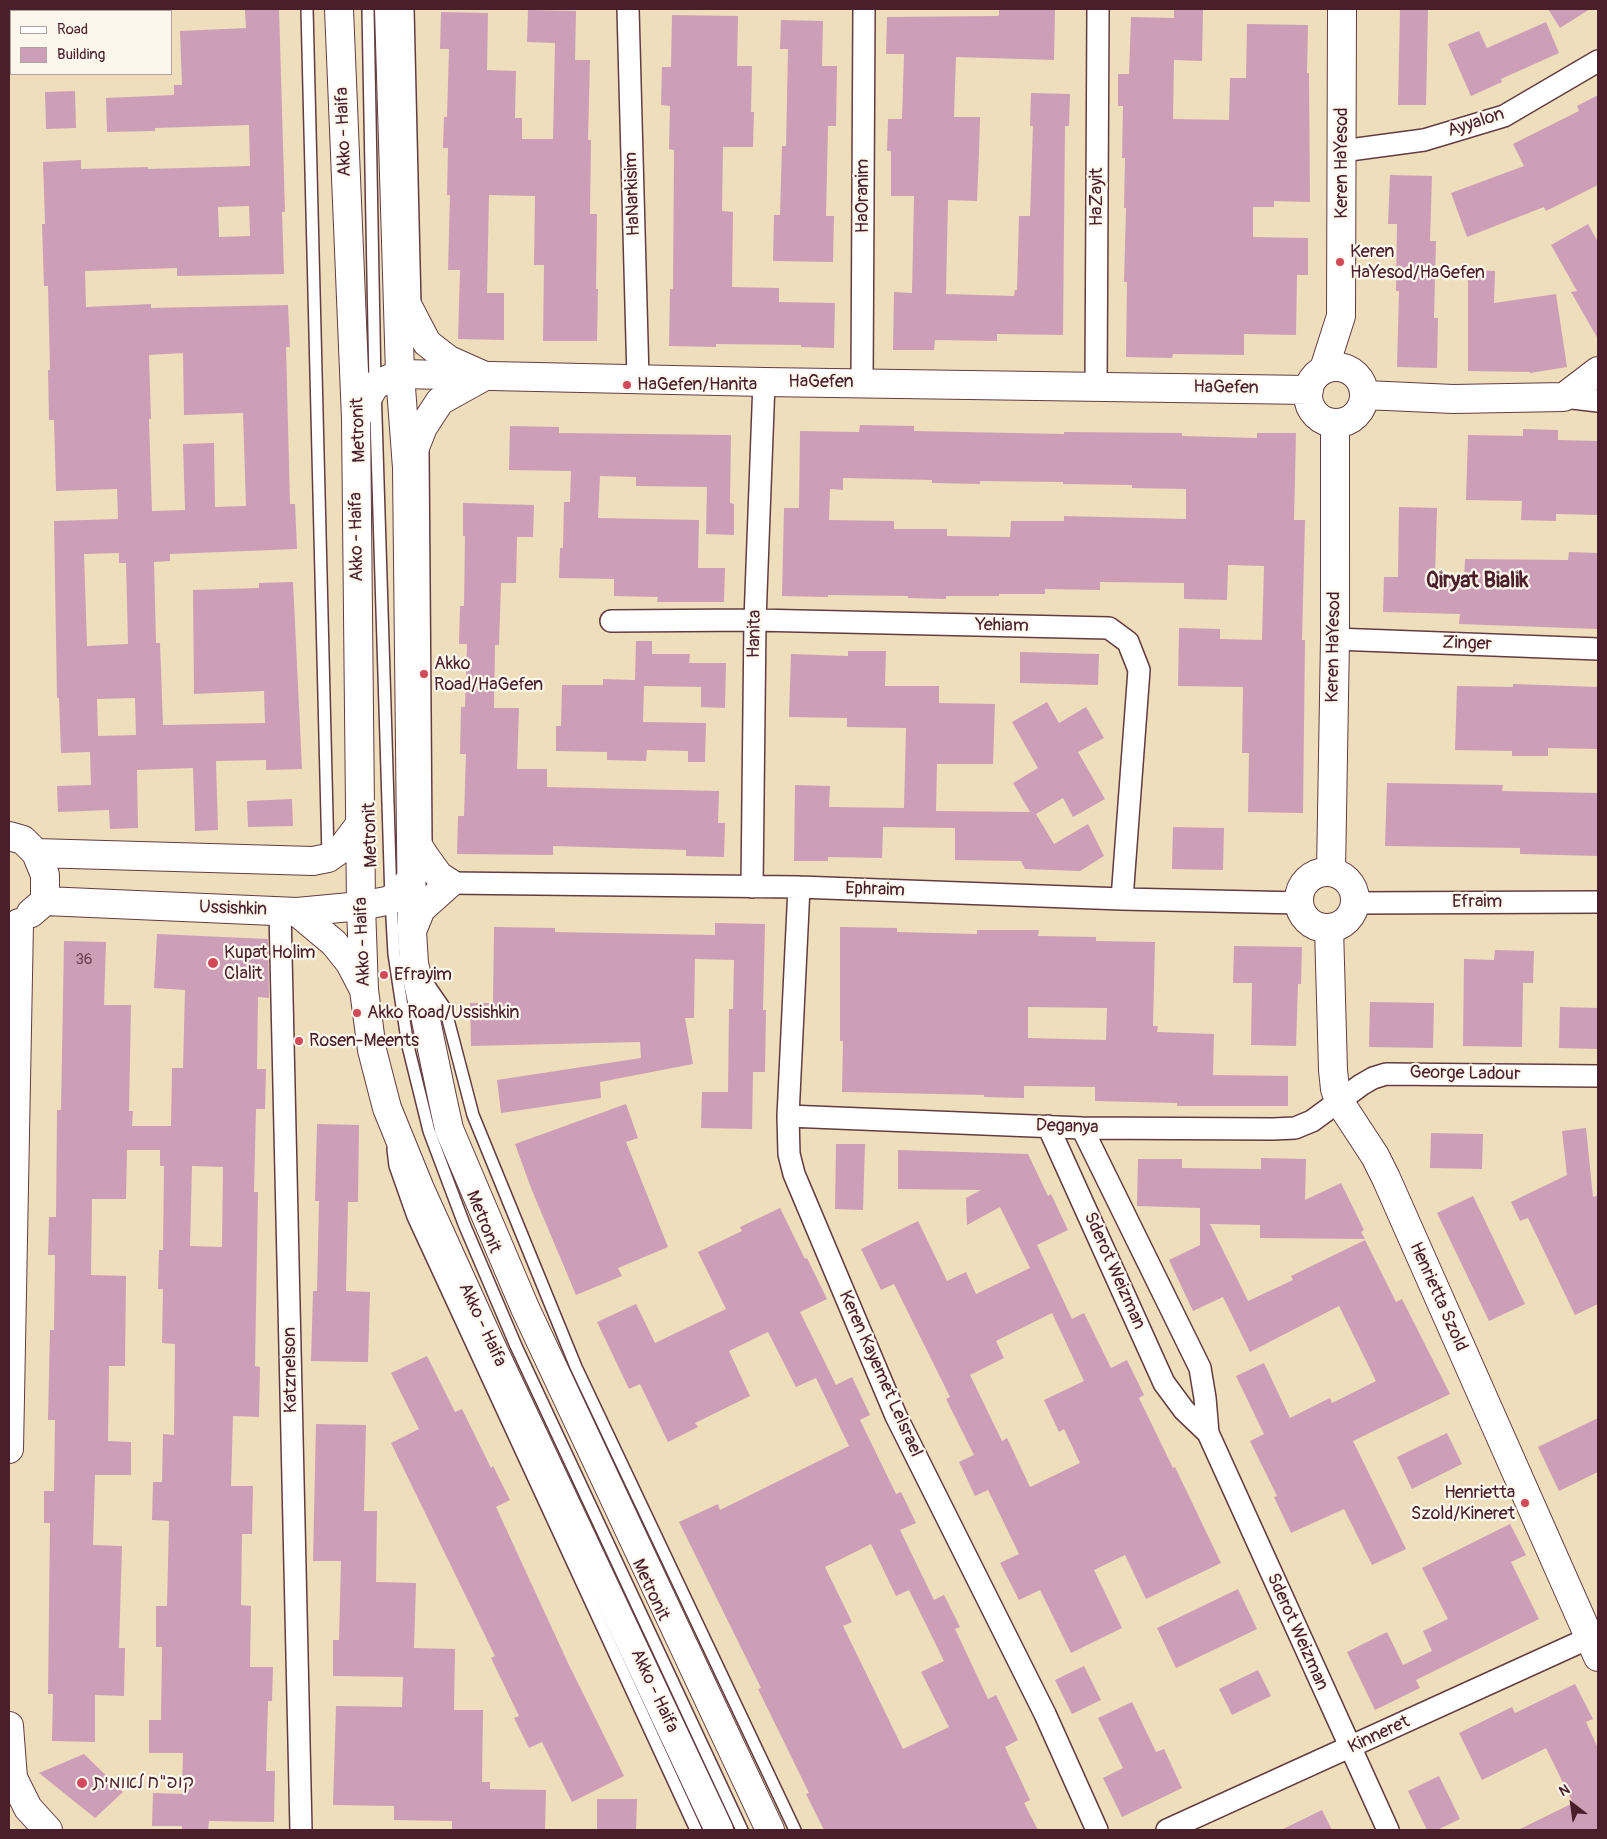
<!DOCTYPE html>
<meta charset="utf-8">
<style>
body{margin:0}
#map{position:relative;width:1607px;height:1839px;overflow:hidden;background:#efdebc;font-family:Pangolin,sans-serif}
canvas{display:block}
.frame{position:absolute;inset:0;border:10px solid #4a1f2b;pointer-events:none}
.legend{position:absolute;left:10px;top:10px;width:162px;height:65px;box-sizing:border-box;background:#fbf7ec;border:1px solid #b4a19f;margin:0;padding:6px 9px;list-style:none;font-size:15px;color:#4a1f2b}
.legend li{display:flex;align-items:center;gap:10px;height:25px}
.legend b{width:25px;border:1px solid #b4a19f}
.north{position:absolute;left:1547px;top:1779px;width:50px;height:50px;-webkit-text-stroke:4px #fbf7ec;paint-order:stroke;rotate:330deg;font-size:14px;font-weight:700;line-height:20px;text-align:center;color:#4a1f2b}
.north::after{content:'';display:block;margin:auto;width:18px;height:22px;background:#4a1f2b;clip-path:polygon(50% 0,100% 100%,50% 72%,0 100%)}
</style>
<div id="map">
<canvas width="1607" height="1839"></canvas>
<div class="frame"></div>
<ul class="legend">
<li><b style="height:6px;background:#fff"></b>Road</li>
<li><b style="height:14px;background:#cd9eb7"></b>Building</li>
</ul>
<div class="north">N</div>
</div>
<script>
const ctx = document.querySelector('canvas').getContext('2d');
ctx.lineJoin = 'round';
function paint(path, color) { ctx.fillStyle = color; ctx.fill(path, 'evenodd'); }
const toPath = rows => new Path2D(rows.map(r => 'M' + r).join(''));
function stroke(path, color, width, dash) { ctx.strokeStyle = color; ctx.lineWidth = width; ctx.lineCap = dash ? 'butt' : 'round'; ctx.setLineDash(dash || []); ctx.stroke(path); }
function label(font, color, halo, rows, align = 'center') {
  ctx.font = font + ' Pangolin,"Playpen Sans Hebrew",sans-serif'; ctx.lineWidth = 4.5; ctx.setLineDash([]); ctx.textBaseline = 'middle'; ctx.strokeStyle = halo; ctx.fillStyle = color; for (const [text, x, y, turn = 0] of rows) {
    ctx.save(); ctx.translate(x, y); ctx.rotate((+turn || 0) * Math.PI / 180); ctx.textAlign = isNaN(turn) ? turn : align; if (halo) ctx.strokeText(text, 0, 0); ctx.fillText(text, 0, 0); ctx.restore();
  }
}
paint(toPath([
 [279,9,285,212,282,212,284,274,177,276,177,268,85,271,86,307,151,304,151,308,288,305,290,347,286,347,290,504,295,504,297,549,170,554,170,561,154,562,156,643,160,643,163,725,265,723,264,691,194,694,193,590,259,588,259,583,293,582,302,769,266,770,266,760,216,761,218,830,195,831,193,768,137,770,138,828,110,829,109,810,58,812,57,786,91,785,90,752,61,753,59,698,57,698,54,521,118,519,117,489,56,491,54,420,49,420,48,370,50,370,48,286,44,286,42,224,45,224,43,162,81,160,81,169,148,167,148,169,250,166,249,125,155,128,155,131,107,132,106,98,174,95,174,85,182,85,180,31,246,28,245,10],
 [249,206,250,236,219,237,218,207],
 [183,353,184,415,243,413,246,506,215,507,214,443,183,444,185,510,152,511,149,419,151,419,149,355],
 [119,553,119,563,126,563,128,644,87,646,84,554],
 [135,698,136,735,98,736,97,699],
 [999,9,1055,9,1054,60,956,57,954,117,980,117,979,153,977,201,948,200,946,294,1014,296,1015,290,1017,290,1019,216,1030,216,1033,126,1030,126,1031,93,1070,94,1069,126,1065,126,1063,335,997,334,997,341,935,340,934,350,893,350,894,292,912,293,914,196,891,196,891,151,887,151,888,119,902,119,904,54,886,54,887,17,997,16,999,15],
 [1174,9,1203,10,1202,61,1174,60,1173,119,1229,120,1230,78,1246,78,1247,24,1308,25,1307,73,1309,73,1310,202,1274,201,1274,207,1253,207,1253,237,1308,238,1308,275,1297,275,1296,335,1244,334,1244,355,1173,354,1172,358,1126,357,1127,282,1124,282,1126,208,1124,208,1125,158,1122,158,1123,106,1118,106,1118,74,1129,74,1131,17,1174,18],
 [1400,9,1428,9,1426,105,1398,105],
 [1548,9,1590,9,1560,28],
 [528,10,576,11,575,60,590,60,588,140,591,140,590,214,597,214,596,289,598,289,597,341,543,341,544,265,534,265,535,196,489,195,487,293,504,293,504,340,458,339,460,270,448,270,450,195,447,195,448,148,443,148,444,117,447,117,449,49,440,49,441,12,488,13,487,70,516,71,515,118,522,118,522,139,553,139,555,43,527,42],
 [672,15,738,16,737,66,752,66,751,112,754,112,753,147,723,147,722,211,733,212,732,287,779,288,779,302,835,303,834,348,801,347,801,345,716,344,716,347,669,346,670,289,673,289,674,150,669,149,670,106,661,105,662,67,671,67],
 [781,20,823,21,822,66,837,66,836,126,828,126,826,216,834,216,833,262,773,261,774,215,780,215,782,146,786,146,788,49,780,49],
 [1546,22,1559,53,1501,79,1502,82,1471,96,1448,44,1479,31,1487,48],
 [75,91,76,128,46,129,45,92],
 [1598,95,1598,185,1546,211,1544,207,1467,237,1451,193,1524,166,1513,144,1579,111,1577,106],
 [1390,175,1432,176,1430,241,1436,241,1434,318,1438,318,1437,368,1397,367,1399,291,1396,291,1397,224,1388,224],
 [1588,224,1598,242,1598,339,1571,292,1577,291,1551,245],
 [1468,270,1495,271,1494,303,1556,294,1567,367,1530,373,1530,372,1468,371],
 [860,425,914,426,914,431,1064,434,1064,432,1182,433,1182,436,1257,438,1257,433,1296,433,1294,520,1305,520,1302,640,1305,640,1303,813,1248,812,1249,753,1242,753,1243,687,1178,686,1179,628,1220,629,1220,639,1262,640,1264,566,1228,565,1227,600,1184,599,1184,583,1100,582,1100,590,1045,589,1045,594,999,594,999,596,946,596,946,599,908,598,908,596,828,595,828,597,782,596,784,508,799,508,800,431,859,432],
 [843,478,932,480,932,483,980,484,980,481,1063,482,1063,484,1132,485,1132,488,1186,489,1186,519,1064,516,1064,521,1011,521,1010,537,947,536,947,529,894,529,894,521,829,520,830,489,843,490],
 [510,426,559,427,559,433,731,435,730,503,734,504,734,535,706,534,707,487,636,486,636,477,600,476,598,518,699,520,698,568,725,568,724,602,657,602,658,597,614,596,614,579,559,578,560,548,563,548,564,502,570,502,571,471,509,470],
 [1523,429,1558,430,1558,440,1598,441,1598,515,1556,514,1556,521,1521,520,1522,501,1466,500,1468,435,1523,436],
 [463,503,534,505,533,537,517,537,516,583,501,583,499,645,495,645,494,708,519,708,517,769,547,769,547,787,719,791,718,823,725,823,724,857,686,856,686,850,553,846,553,855,457,854,458,816,464,816,466,754,460,754,461,707,465,707,467,644,459,644,460,606,464,606,465,536,463,536],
 [1399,507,1437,508,1435,578,1464,579,1465,559,1568,560,1569,552,1598,553,1598,629,1459,624,1460,614,1383,612,1384,577,1398,577],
 [636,641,652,641,652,654,690,654,689,663,726,663,725,708,701,707,701,687,644,686,643,722,706,723,705,762,688,762,688,751,647,750,646,761,607,760,607,752,556,751,556,726,561,726,562,685,603,685,603,679,635,680],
 [848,651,886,651,885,686,939,686,939,703,995,704,993,764,937,764,936,811,1030,812,1013,783,1038,768,1012,722,1047,702,1059,723,1086,707,1104,738,1078,752,1105,799,1073,817,1063,798,1036,814,1054,844,1088,824,1104,856,1080,871,1025,869,1021,861,955,860,955,828,883,827,882,858,828,857,828,861,794,861,795,785,830,786,829,807,904,808,906,728,847,727,847,718,789,717,791,654,848,656],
 [1020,652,1099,654,1098,685,1020,683],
 [1513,684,1598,687,1598,749,1548,748,1548,756,1512,756,1512,751,1455,750,1457,686,1513,687],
 [1387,783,1503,785,1502,791,1598,793,1598,856,1520,854,1520,848,1385,846],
 [292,799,293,826,248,827,247,801],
 [1173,827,1224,828,1223,870,1172,869],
 [715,923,765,924,763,1010,766,1010,765,1072,753,1072,752,1129,701,1128,702,1092,728,1092,729,1009,733,1009,734,960,695,959,694,1018,685,1018,693,1064,600,1082,601,1098,501,1113,497,1080,641,1058,640,1042,471,1046,470,1003,493,1003,494,927,555,928,555,932,715,935],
 [840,927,897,928,897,932,977,934,977,930,1039,930,1038,936,1096,937,1096,941,1155,942,1153,1026,1158,1026,1157,1032,1214,1034,1213,1075,1288,1076,1288,1106,1177,1106,1177,1103,1095,1101,1095,1087,1024,1086,1024,1098,984,1097,984,1095,842,1092,843,1041,840,1041],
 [1028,1007,1107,1008,1106,1040,1028,1038],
 [157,934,268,939,269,998,258,997,257,1069,266,1069,265,1109,256,1109,254,1192,258,1192,255,1366,260,1367,259,1417,233,1416,231,1486,253,1486,252,1534,242,1534,241,1605,251,1606,250,1667,273,1667,272,1701,268,1701,266,1771,275,1771,274,1822,209,1821,208,1830,182,1830,182,1826,152,1826,153,1793,182,1794,183,1753,149,1753,149,1720,161,1720,162,1647,156,1647,156,1606,167,1606,169,1521,152,1520,153,1482,162,1482,163,1434,174,1435,175,1344,162,1343,163,1289,158,1289,159,1250,163,1250,164,1166,160,1166,160,1150,127,1150,126,1199,92,1199,91,1275,126,1276,125,1366,109,1366,108,1441,131,1442,131,1475,95,1475,93,1545,122,1546,119,1648,125,1648,124,1696,95,1695,95,1742,52,1741,53,1694,48,1694,50,1523,44,1523,44,1491,54,1491,55,1420,48,1420,50,1330,54,1330,55,1255,48,1255,49,1217,56,1217,57,1110,61,1110,64,941,106,942,104,1005,131,1005,129,1111,133,1111,132,1126,171,1126,172,1068,183,1068,185,990,154,988],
 [192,1166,223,1167,222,1247,190,1246],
 [1234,946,1302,947,1301,984,1298,984,1296,1046,1251,1045,1252,983,1233,983],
 [1495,950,1534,951,1533,983,1523,983,1522,1047,1463,1046,1464,959,1494,960],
 [1370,1002,1434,1003,1433,1048,1369,1047],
 [1560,1007,1598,1008,1598,1049,1559,1048],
 [626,1104,638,1138,626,1142,668,1247,618,1268,622,1276,576,1295,531,1188,515,1144],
 [317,1124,359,1125,358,1202,348,1202,346,1291,370,1292,368,1362,311,1361,313,1291,317,1291,319,1201,315,1201],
 [1586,1128,1593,1197,1598,1195,1598,1304,1575,1315,1528,1218,1520,1221,1511,1202,1567,1175,1562,1131],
 [1431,1133,1483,1134,1482,1169,1430,1168],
 [836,1144,865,1144,863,1210,835,1209],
 [898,1150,1028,1154,1048,1196,1051,1194,1068,1230,1037,1245,1072,1319,1084,1313,1111,1368,1127,1360,1144,1395,1139,1398,1173,1468,1175,1467,1221,1563,1146,1599,1125,1555,1094,1570,1122,1628,1071,1653,1040,1590,1019,1600,1000,1563,1019,1554,988,1490,975,1496,959,1462,974,1455,946,1399,950,1397,894,1284,881,1290,861,1249,918,1221,947,1281,966,1272,976,1294,1030,1268,1000,1207,967,1225,966,1198,981,1190,898,1189],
 [1052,1313,1084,1381,1044,1400,1059,1432,1064,1429,1080,1463,1030,1487,1007,1438,1002,1441,970,1375,1004,1358,996,1341],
 [1261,1158,1306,1159,1305,1200,1341,1183,1364,1230,1361,1232,1365,1239,1260,1238,1260,1225,1210,1224,1248,1301,1293,1280,1291,1276,1365,1240,1396,1302,1402,1299,1450,1394,1353,1441,1406,1549,1372,1565,1344,1509,1291,1533,1274,1497,1277,1496,1250,1441,1264,1434,1236,1376,1264,1363,1290,1418,1330,1398,1332,1403,1376,1381,1339,1306,1250,1352,1223,1297,1193,1311,1169,1260,1200,1245,1200,1208,1137,1206,1138,1159,1182,1159,1182,1168,1261,1169],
 [1473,1196,1525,1304,1489,1321,1437,1213],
 [780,1208,805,1259,807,1258,827,1299,800,1312,836,1385,852,1377,870,1415,860,1420,896,1494,901,1492,916,1523,900,1530,934,1600,944,1595,960,1627,955,1629,988,1699,996,1695,1018,1740,1005,1747,1030,1800,1024,1803,1038,1830,824,1830,806,1794,809,1793,758,1689,761,1688,679,1522,718,1504,720,1510,849,1446,816,1378,796,1387,768,1332,729,1351,750,1396,695,1423,698,1427,668,1442,640,1384,629,1389,597,1322,636,1304,655,1343,726,1309,698,1252,742,1231,740,1227],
 [871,1544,896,1596,909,1590,944,1661,921,1672,949,1727,903,1749,843,1626,852,1622,825,1567],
 [427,1356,455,1412,462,1409,491,1468,493,1466,510,1500,496,1507,568,1663,624,1776,572,1802,542,1742,529,1748,514,1718,519,1716,491,1658,495,1656,391,1443,419,1429,391,1373],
 [1598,1418,1598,1472,1559,1491,1538,1447],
 [316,1424,366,1425,364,1511,377,1511,376,1582,416,1583,414,1648,455,1649,454,1710,483,1710,482,1782,490,1782,490,1789,546,1790,545,1830,452,1830,452,1821,394,1820,394,1806,333,1805,336,1706,402,1707,403,1677,333,1676,333,1640,339,1640,341,1561,313,1561],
 [1447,1433,1462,1464,1412,1489,1397,1457],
 [1510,1524,1526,1555,1511,1562,1539,1619,1416,1680,1420,1688,1375,1710,1347,1652,1387,1632,1403,1665,1432,1651,1423,1631,1448,1619,1422,1568],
 [1238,1589,1257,1629,1176,1668,1157,1628],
 [1084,1666,1101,1700,1072,1714,1055,1680],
 [1258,1670,1271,1696,1232,1715,1219,1689],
 [1575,1684,1593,1719,1586,1722,1598,1748,1598,1830,1518,1830,1573,1803,1546,1748,1482,1780,1459,1733,1512,1707,1515,1713],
 [1132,1702,1156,1752,1164,1749,1182,1788,1122,1817,1103,1778,1123,1768,1098,1718],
 [84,1754,123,1792,95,1818,39,1773],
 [1439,1776,1460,1819,1437,1830,1427,1830,1408,1791],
 [597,1799,637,1799,636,1830,597,1830],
 [1322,1810,1332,1830,1281,1830]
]), '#cd9eb7');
const lane = toPath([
 [307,9,328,857],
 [368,9,375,385,391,900,394,954,408,1046,429,1131,464,1224,516,1346,742,1830],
 [408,9,415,306],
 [423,450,426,842],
 [425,979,445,1008,473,1115,576,1367,795,1830],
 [393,1149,395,1166,413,1217,696,1830]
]);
const street = toPath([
 [628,9,638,379],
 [1342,151,1424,140,1504,116,1598,61],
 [862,382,864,9],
 [1096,386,1098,9],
 [1564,397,1598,401],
 [611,621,755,620,1109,628,1128,642,1139,670,1122,899],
 [1335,639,1598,649],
 [450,883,799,887,1122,899,1300,903],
 [752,887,755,620,764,382],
 [799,887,788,1116,789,1154,794,1174,896,1416,1045,1714,1097,1830],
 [1355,903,1598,902],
 [280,911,301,1830],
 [788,1116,1082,1128,1273,1129,1295,1128,1312,1121,1361,1085,1373,1078,1386,1074,1598,1076],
 [1048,1126,1164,1383,1184,1410,1208,1433],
 [1082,1128,1200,1368,1205,1398,1208,1433,1388,1830],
 [1167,1830,1589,1638]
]);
const secondary = toPath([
 '1308 395a28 28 0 1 1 56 0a28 28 0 1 1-56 0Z',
 [1324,369,1341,316,1342,9],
 [1365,395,1453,399,1564,397,1598,371],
 [356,419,375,385,400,374,764,382,1309,390],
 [9,836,23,840,36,853,45,875,45,901,31,913],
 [36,853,313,861,328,858,342,848,361,823],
 [1331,872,1335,639,1335,423],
 '1299 900a28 28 0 1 1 56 0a28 28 0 1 1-56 0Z',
 [45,901,297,912,361,906,391,900,411,880],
 [1329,928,1333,1070,1335,1089,1339,1101,1375,1156,1386,1178,1598,1657],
 [9,1449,19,923],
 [9,1726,13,1778,28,1808,48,1830]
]);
const highway = toPath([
 [339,9,356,419,361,906,364,990,372,1050,387,1108,420,1189,489,1341,719,1830],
 [389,9,400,374,407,468,412,931,414,963,442,1097,449,1129,525,1308,770,1830],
 [402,295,427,343,449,360,485,376],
 [410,460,423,427,440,401,485,376],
 [412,831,417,844,426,858,439,876,450,883,421,909,412,931],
 [297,912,334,943,350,963,363,988]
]);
stroke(lane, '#633c41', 14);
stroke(street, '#633c41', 24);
stroke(secondary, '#633c41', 30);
stroke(highway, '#633c41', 30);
stroke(lane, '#fff', 11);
stroke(street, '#fff', 21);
stroke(secondary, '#fff', 28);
stroke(highway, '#fff', 28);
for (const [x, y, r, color] of [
 [1340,262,5,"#d1495b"],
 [627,385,5,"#d1495b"],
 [424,674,5,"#d1495b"],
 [213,963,6,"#d1495b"],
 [384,975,5,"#d1495b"],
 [357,1013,5,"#d1495b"],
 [299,1041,5,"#d1495b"],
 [1525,1503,5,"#d1495b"],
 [82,1783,6,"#d1495b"]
]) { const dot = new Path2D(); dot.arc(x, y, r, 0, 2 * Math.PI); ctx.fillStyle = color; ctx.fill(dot); stroke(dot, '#fbf7ec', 2); }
label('15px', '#6b3f4e', null, [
 ["36",84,960]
]);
label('18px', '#4a1f2b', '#fbf7ec', [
 ["Ayyalon",1476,123,-18],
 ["Akko - Haifa",344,132,-92],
 ["Keren HaYesod",1342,163,-90],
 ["HaNarkisim",633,194,-92],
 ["HaOranim",863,196,-90],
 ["HaZayit",1097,197,-90],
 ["HaGefen",821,382],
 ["HaGefen",1226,388,1],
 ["Metronit",359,430,-92],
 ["Akko - Haifa",357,537,-91],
 ["Yehiam",1002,626,1],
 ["Hanita",755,634,-89],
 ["Zinger",1467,644,2],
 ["Keren HaYesod",1334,647,-89],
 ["Metronit",371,835,-92],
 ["Ephraim",875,890,2],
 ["Efraim",1477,902],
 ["Ussishkin",233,909,2],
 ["Akko - Haifa",363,942,-92],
 ["George Ladour",1465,1074,1],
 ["Deganya",1067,1127,2],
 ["Metronit",483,1222,68],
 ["Sderot Weizman",1114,1271,66],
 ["Henrietta Szold",1438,1297,66],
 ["Akko - Haifa",482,1325,65],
 ["Katznelson",291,1370,-91],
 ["Keren Kayemet LeIsrael",880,1374,66],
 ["Metronit",650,1590,65],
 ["Sderot Weizman",1297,1632,66],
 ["Akko - Haifa",654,1691,65],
 ["Kinneret",1379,1735,-25]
]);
label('18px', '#4a1f2b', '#fbf7ec', [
 ["Keren",1350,252],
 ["HaYesod/HaGefen",1350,273],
 ["HaGefen/Hanita",637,385],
 ["Akko",434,664],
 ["Road/HaGefen",434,685],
 ["Kupat Holim",224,953],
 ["Clalit",224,974],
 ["Efrayim",394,975],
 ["Akko Road/Ussishkin",367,1013],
 ["Rosen-Meents",309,1041],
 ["Henrietta",1515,1493,"right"],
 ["Szold/Kineret",1515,1514,"right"],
 ["קופ\"ח לאומית",93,1783]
], 'left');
label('bold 22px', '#4a1f2b', '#fbf7ec', [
 ["Qiryat Bialik",1477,581]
]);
</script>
